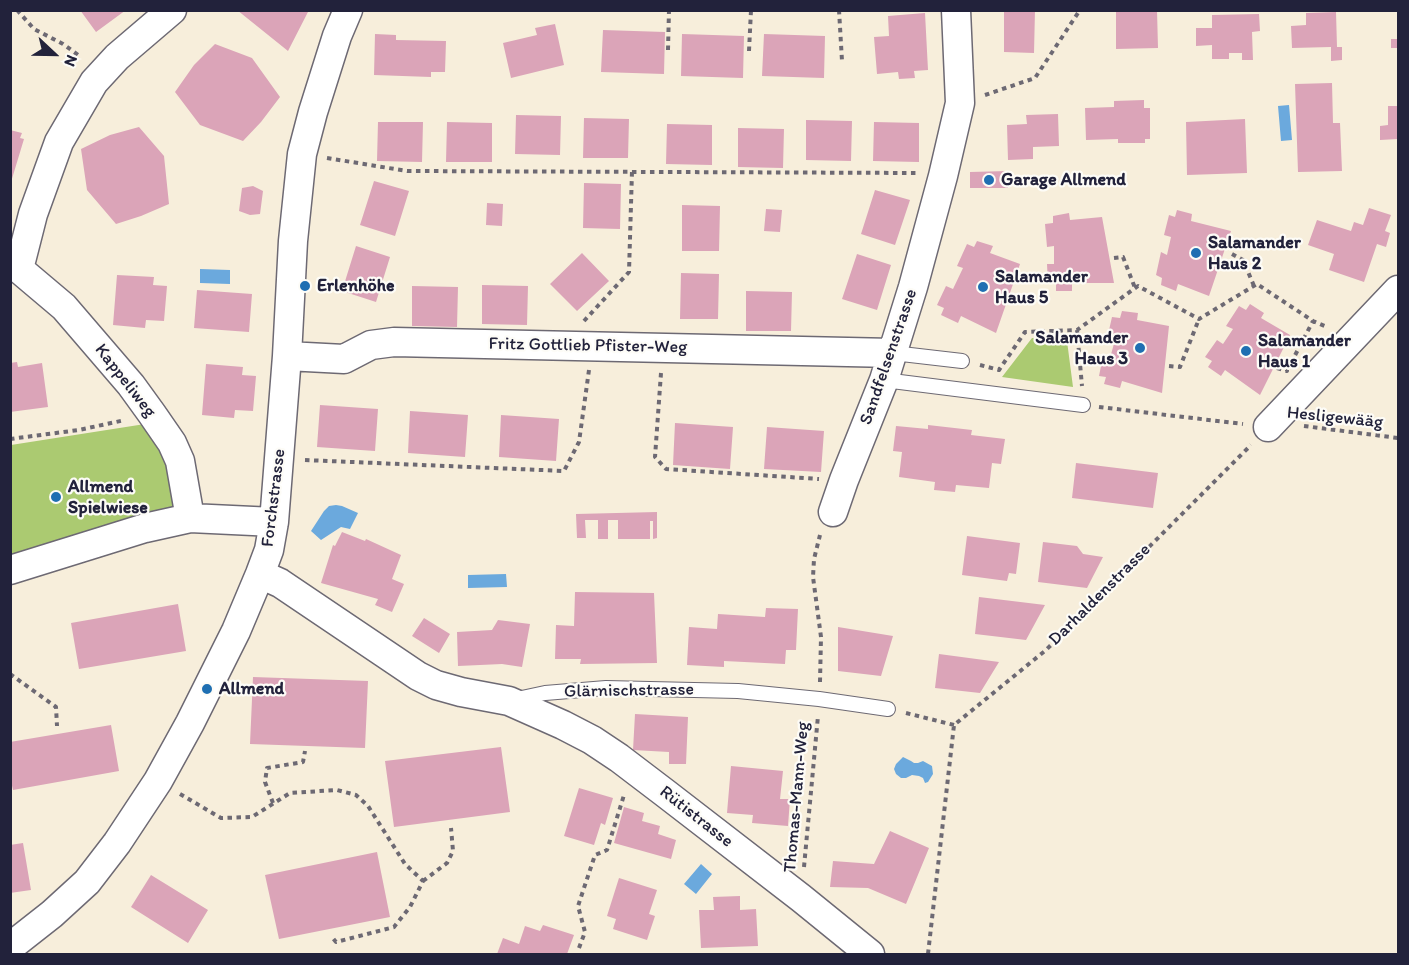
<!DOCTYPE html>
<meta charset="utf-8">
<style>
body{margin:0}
#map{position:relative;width:1409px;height:965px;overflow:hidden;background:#f7eedb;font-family:Itim,sans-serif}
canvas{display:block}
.frame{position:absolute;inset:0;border:12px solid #22223b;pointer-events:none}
.north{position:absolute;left:24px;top:24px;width:60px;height:60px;-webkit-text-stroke:4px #fdfcf7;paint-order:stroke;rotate:112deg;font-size:16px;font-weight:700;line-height:24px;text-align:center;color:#22223b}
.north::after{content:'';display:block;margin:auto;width:21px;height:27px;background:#22223b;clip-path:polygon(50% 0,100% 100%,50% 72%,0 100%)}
</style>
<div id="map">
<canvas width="1409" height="965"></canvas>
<div class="frame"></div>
<div class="north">N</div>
</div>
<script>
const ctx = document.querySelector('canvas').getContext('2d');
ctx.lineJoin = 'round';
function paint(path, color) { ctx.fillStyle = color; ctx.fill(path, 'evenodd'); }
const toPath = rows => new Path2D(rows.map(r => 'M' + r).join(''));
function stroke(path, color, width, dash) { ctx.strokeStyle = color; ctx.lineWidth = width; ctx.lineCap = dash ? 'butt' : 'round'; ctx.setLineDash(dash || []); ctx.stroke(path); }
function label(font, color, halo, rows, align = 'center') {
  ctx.font = font + ' Itim,sans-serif'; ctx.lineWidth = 4.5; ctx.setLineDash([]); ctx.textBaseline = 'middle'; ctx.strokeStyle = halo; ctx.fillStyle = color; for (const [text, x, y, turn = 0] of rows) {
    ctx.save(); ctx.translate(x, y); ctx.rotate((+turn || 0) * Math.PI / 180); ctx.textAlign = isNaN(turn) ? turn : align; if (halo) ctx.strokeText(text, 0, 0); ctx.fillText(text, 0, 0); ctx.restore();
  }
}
paint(toPath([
 [1032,338,1067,341,1073,387,1002,377],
 [145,424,170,460,174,509,11,560,11,445]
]), '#abca71');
paint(toPath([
 [1289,105,1292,140,1281,141,1278,106],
 [200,269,230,270,230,284,200,283],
 [336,505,342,506,358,513,350,529,341,527,321,540,311,531,324,511,329,506],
 [506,574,507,587,468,588,468,575],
 [903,757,911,761,914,763,918,763,923,761,932,766,933,774,928,782,925,783,923,778,919,776,912,775,906,778,901,778,896,774,894,769,896,764],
 [701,864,712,874,696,894,684,884]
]), '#6ba9dd');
paint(toPath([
 [80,10,126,10,96,32],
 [237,10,309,10,288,51],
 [1004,10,1035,10,1034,53,1004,52],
 [1116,10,1157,10,1158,48,1116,49],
 [1336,12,1337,47,1342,47,1342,60,1331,61,1331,47,1292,48,1291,26,1306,25,1306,13],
 [925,13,928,70,914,71,915,78,899,79,898,72,877,74,874,37,889,36,888,16],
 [1259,14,1260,31,1252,32,1253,60,1242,60,1242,53,1229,53,1229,59,1212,59,1212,45,1196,46,1196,28,1212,28,1212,15],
 [555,24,564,65,511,78,503,43,537,35,535,28],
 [603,30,665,32,664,74,601,72],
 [375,34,396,35,396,40,446,41,445,72,431,72,431,77,374,75],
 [682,34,744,36,743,78,681,76],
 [764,34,825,36,824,78,762,76],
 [1391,39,1398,39,1398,48,1391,48],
 [215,44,252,58,280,97,261,122,243,141,200,125,175,92,194,65],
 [1332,83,1333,123,1340,123,1342,171,1298,172,1295,84],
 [1144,100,1144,108,1150,108,1150,139,1145,139,1145,143,1118,143,1118,139,1086,140,1085,108,1114,107,1114,101],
 [1388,106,1398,106,1398,139,1380,140,1380,126,1388,125],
 [1058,114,1059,146,1033,147,1033,159,1008,160,1007,125,1027,124,1026,115],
 [516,115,561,116,560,155,515,154],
 [584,118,629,119,628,158,583,158],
 [1245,119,1247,173,1187,175,1186,122],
 [806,120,852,121,851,161,806,160],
 [378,122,423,122,422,162,377,161],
 [447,122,492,123,492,162,446,162],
 [874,122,919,123,919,162,873,161],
 [667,124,712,125,712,165,666,164],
 [139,127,164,156,169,204,141,216,116,224,87,190,81,149,110,135],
 [738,128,784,129,783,168,738,167],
 [10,130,22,133,20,138,24,139,11,182],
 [1008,171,1008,188,970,188,970,172],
 [374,181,409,191,395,236,360,225],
 [584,183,621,184,620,229,583,228],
 [253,186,263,191,260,214,250,215,239,211,242,188],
 [875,190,910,200,895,245,861,234],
 [487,203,503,204,502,226,486,225],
 [682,205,720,206,719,251,682,251],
 [1369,208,1391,215,1385,231,1390,233,1386,247,1377,244,1364,282,1329,270,1334,254,1308,245,1317,220,1351,231,1354,222,1363,225],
 [766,209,782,210,780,232,764,231],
 [1177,210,1192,214,1191,221,1231,231,1209,296,1178,284,1176,291,1161,285,1162,278,1156,275,1161,252,1167,255,1171,237,1164,235,1169,215,1175,217],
 [1069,213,1070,220,1102,217,1114,283,1072,283,1072,291,1056,291,1056,284,1048,284,1047,264,1054,264,1054,246,1047,247,1045,224,1053,223,1053,216],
 [977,241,993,246,990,253,1020,264,996,333,961,316,958,323,941,315,944,308,937,305,946,286,953,289,963,268,957,266,967,244,974,247],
 [356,246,390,257,376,302,342,291],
 [582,253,609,281,577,311,550,284],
 [857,254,891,265,877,310,842,299],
 [681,273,719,274,718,319,680,319],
 [117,275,154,277,153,285,167,286,164,321,146,320,145,328,113,325],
 [482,285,528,286,527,325,482,324],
 [412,286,458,287,457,327,412,326],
 [197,290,252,294,249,332,194,328],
 [746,291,792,292,791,331,746,331],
 [1250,304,1264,313,1261,318,1290,335,1260,395,1225,370,1221,376,1208,367,1212,361,1205,357,1217,340,1223,344,1233,329,1226,326,1239,306,1246,310],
 [1122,311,1138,313,1137,320,1169,326,1162,393,1122,381,1120,388,1104,384,1106,377,1099,376,1103,356,1110,358,1115,340,1107,339,1112,317,1120,318],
 [17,362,18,367,42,363,48,407,10,412,10,363],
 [206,364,243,367,242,375,256,376,253,411,235,410,234,418,202,415],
 [320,405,378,409,375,451,317,447],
 [410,411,468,415,465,457,408,453],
 [501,415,559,419,556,461,499,457],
 [675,423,733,427,730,469,673,465],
 [928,425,972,430,971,435,1005,439,1001,464,992,463,989,488,956,485,955,492,934,490,935,482,899,477,902,452,893,451,896,426,928,429],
 [767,427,824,431,821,472,764,469],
 [1076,463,1158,473,1153,508,1072,498],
 [657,512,657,538,653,539,653,521,650,521,650,539,618,539,618,520,608,520,608,539,598,539,598,520,585,520,586,538,577,538,576,514],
 [342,532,365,541,366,539,401,555,392,579,404,584,392,612,375,605,378,599,321,583,333,545,335,546],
 [967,536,1020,543,1016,574,1009,573,1007,581,962,575],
 [1043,542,1077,546,1083,554,1103,557,1087,588,1038,582],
 [575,592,654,593,657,663,580,664,581,659,555,659,556,625,574,626],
 [979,597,1045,605,1026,640,975,634],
 [178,604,186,651,79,669,71,623],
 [766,608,798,609,796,650,786,650,785,664,724,661,724,667,687,665,689,627,717,629,718,614,765,617],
 [424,618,450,634,439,653,412,636],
 [498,620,530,624,522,667,502,664,458,666,457,632,492,630],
 [838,627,893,636,881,676,838,671],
 [939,654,999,662,980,693,935,688],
 [253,677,368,681,365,748,250,744],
 [635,714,688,717,686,764,669,764,669,752,633,750],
 [111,725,119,771,13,790,10,777,10,742],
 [501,747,510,812,394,827,385,761],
 [731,766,783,771,780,799,790,799,788,826,752,823,753,815,727,813],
 [579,788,613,798,605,825,601,823,594,845,564,836],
 [624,807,644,813,642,821,660,826,658,834,676,840,671,859,614,843],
 [890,831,929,848,906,904,868,888,830,887,833,861,874,864],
 [23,843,31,890,10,893,10,845],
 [377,852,390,917,279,939,265,875],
 [151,875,208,910,188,943,131,907],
 [619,878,657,890,649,914,655,916,647,940,613,929,616,919,607,916],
 [740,896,740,910,756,909,758,946,701,948,699,910,714,910,713,897],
 [543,925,574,935,567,954,497,954,503,938,519,944,525,926,540,931]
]), '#dba4b8');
const service = toPath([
 [893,353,962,361],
 [884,380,1083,405],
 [517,699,545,693,606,688,738,691,819,699,888,709]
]);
const minor = toPath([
 [19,269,64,307,131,385,152,414,172,443,180,461,190,518],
 [19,269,33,214,59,142,94,82,117,57,172,10],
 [287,356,344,359,371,345,394,342,893,353],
 [1268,427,1398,290],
 [833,512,844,480,884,380,913,287,943,176,960,103,956,10],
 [10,570,145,528,190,518,274,522],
 [260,574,280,583,418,676,436,685,461,692,509,701,563,725,592,740,619,758,665,793,801,898,870,954],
 [10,947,52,914,87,882,117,843,158,781,190,723,236,631,260,574,269,550,274,522,287,356,293,241,302,154,313,112,337,36,348,10]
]);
stroke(service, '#6d6973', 16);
stroke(minor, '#6d6973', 31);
stroke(toPath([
 [17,10,34,29,63,44,81,57],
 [839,10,842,61],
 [668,50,669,10],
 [749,51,751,10],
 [985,95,1035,78,1080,10],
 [327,158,407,171,919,173],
 [1232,254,1243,260,1254,286],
 [1114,258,1123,257,1135,288],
 [584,321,629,272,632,171],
 [1077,330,1082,386],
 [1291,363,1313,321],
 [980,365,999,370,1025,332,1077,330,1138,286,1199,319,1257,284,1313,321,1327,327],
 [1169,366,1180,367,1199,319],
 [1277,368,1287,371,1287,370],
 [661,373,655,457,666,469,819,479],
 [1099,407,1243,424],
 [1304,426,1398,438],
 [10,439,79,430,125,420],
 [305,460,564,471,579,442,589,370],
 [10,674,56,707,57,726],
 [820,682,821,637,813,577,814,559,820,535],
 [906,713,954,725],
 [180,794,221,818,252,817,290,793,337,790,356,795,368,806,405,864,423,881,410,907,394,927,336,942,331,936],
 [273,803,265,782,267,768,303,762,305,751],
 [804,867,818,716],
 [423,881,447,863,453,851,451,828],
 [579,948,585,932,578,906,595,855,607,850,624,795],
 [928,954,954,725,1046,650,1251,445]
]), '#6d6973', 4, [4.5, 4.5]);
stroke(service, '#fff', 14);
stroke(minor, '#fff', 28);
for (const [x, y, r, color] of [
 [989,180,6,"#1f6fb2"],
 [1196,253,6,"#1f6fb2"],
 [305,286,6,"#1f6fb2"],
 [983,287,6,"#1f6fb2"],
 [1140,348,6,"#1f6fb2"],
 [1246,351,6,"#1f6fb2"],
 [56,497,6,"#1f6fb2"],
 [207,689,6,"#1f6fb2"]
]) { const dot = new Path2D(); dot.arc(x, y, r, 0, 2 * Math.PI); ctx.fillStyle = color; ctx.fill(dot); stroke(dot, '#fdfcf7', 2); }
label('bold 18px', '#22223b', '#fdfcf7', [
 ["Garage Allmend",1001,180],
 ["Salamander",1208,243],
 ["Haus 2",1208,264],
 ["Salamander",995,277],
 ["Haus 5",995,298],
 ["Erlenhöhe",317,286],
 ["Salamander",1128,338,"right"],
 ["Haus 3",1128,359,"right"],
 ["Salamander",1258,341],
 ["Haus 1",1258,362],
 ["Allmend",68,487],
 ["Spielwiese",68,508],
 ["Allmend",219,689]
], 'left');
label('18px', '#22223b', '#fdfcf7', [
 ["Fritz Gottlieb Pfister-Weg",588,346,1],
 ["Sandfelsenstrasse",889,357,-71],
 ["Kappeliweg",125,381,52],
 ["Hesligewääg",1335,418,6],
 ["Forchstrasse",274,498,-83],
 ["Darhaldenstrasse",1100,595,-45],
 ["Glärnischstrasse",629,691,-1],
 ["Thomas-Mann-Weg",797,797,-85],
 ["Rütistrasse",696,817,38]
]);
</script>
